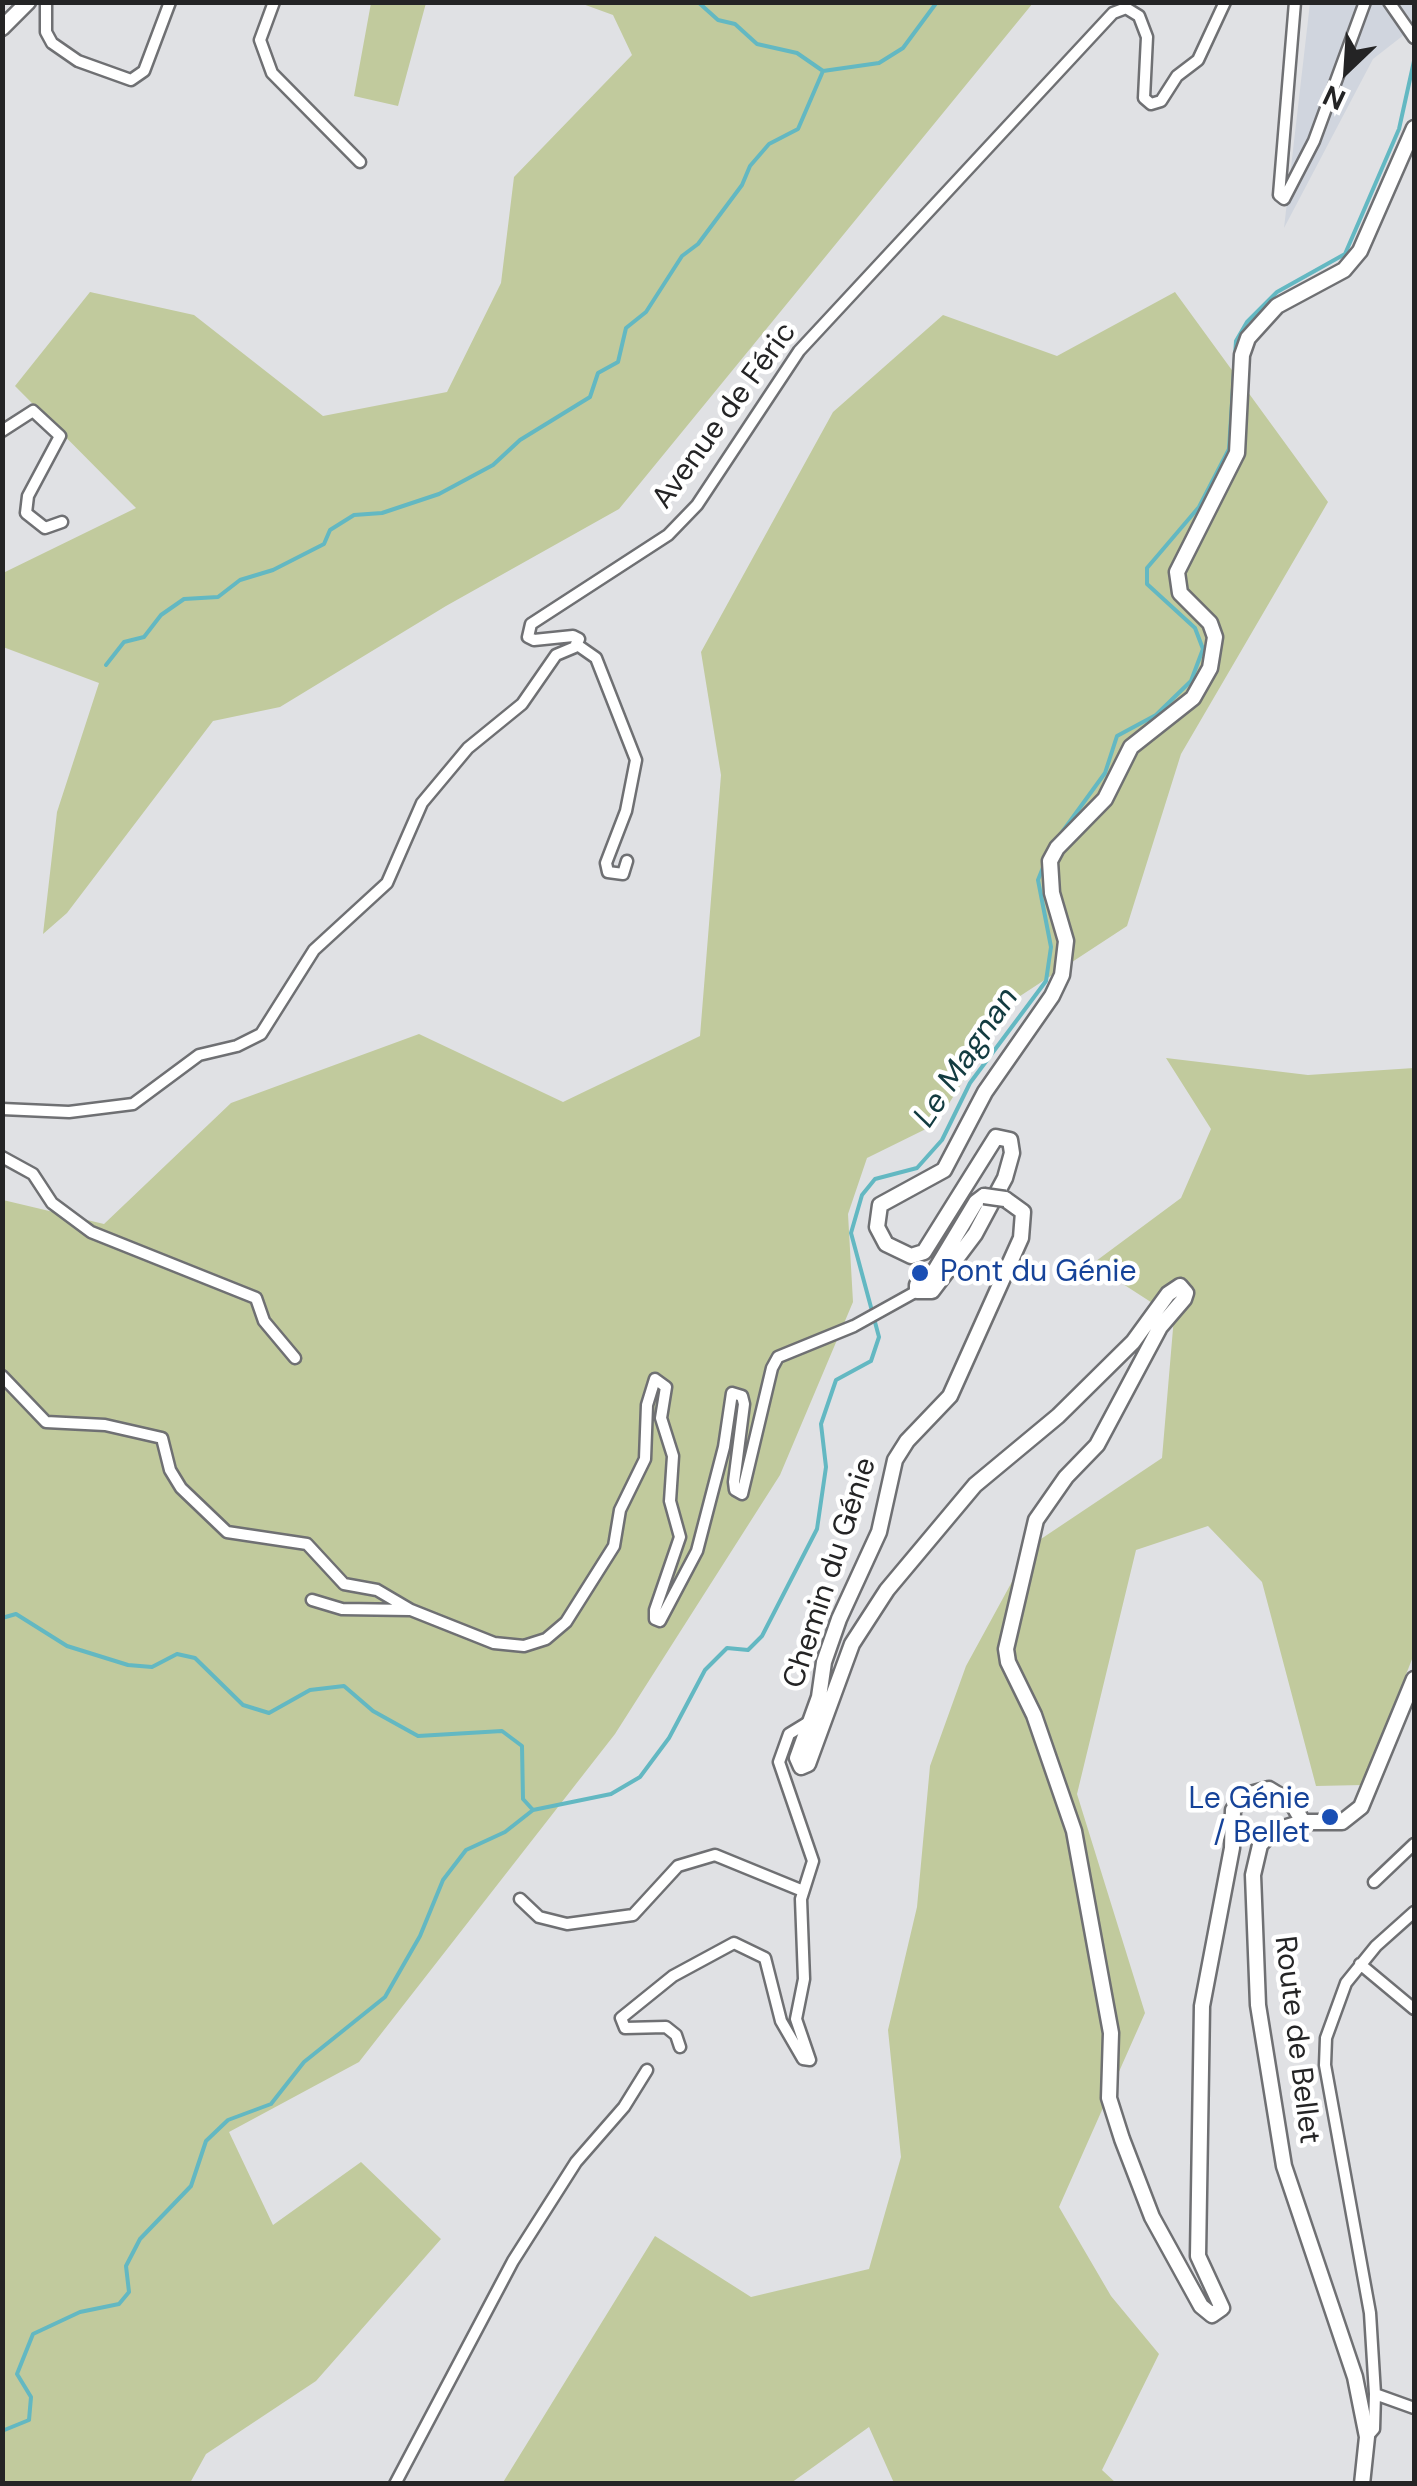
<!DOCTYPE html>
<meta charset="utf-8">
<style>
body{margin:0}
#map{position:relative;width:1417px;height:2486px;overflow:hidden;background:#e0e1e4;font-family:"DM Sans",sans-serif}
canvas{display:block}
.frame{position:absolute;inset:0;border:5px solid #242425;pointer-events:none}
.north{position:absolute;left:1297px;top:20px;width:100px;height:100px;-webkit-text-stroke:8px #fff;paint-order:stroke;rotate:205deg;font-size:28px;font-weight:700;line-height:40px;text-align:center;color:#242425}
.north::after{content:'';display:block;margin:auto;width:35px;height:45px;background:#242425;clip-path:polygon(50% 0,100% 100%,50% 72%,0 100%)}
</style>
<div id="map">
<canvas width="1417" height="2486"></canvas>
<div class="frame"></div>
<div class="north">N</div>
</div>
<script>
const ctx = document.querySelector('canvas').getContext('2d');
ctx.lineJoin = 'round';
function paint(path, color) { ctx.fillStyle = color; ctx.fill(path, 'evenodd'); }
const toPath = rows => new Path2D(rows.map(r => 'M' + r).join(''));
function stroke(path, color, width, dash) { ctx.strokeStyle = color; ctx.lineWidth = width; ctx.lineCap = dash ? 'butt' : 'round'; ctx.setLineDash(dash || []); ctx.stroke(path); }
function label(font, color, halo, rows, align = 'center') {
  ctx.font = font + ' "DM Sans",sans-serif'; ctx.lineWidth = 9; ctx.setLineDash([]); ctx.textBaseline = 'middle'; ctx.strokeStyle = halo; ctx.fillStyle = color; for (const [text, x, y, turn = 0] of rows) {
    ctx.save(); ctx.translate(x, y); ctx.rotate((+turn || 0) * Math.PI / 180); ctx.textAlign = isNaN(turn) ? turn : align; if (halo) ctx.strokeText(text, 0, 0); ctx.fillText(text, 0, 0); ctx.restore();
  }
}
paint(toPath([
 [1310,3,1414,3,1414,27,1373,59,1284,228]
]), '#d0d5de');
paint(toPath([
 [371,3,426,3,398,106,354,96],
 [580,3,1033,3,619,509,446,606,280,707,213,721,67,913,43,934,57,812,99,683,3,647,3,573,136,508,15,386,90,292,194,315,323,416,447,392,501,283,514,177,632,55,613,15],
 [1175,292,1328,502,1181,754,1127,926,1014,1000,936,1124,867,1158,848,1214,853,1302,780,1475,615,1734,359,2062,229,2132,273,2225,361,2162,441,2239,316,2381,206,2454,190,2483,3,2484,3,1200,104,1224,231,1103,419,1034,563,1102,700,1036,721,775,701,652,833,412,943,315,1057,356],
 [1166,1058,1308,1075,1414,1068,1414,1654,1363,1785,1316,1786,1262,1582,1208,1526,1136,1550,1077,1794,1145,2013,1059,2207,1111,2296,1159,2354,1102,2470,1116,2483,894,2483,869,2427,791,2483,502,2484,655,2236,751,2297,869,2269,901,2157,888,2030,917,1907,930,1766,966,1666,1032,1545,1162,1458,1174,1317,1092,1264,1181,1198,1211,1129]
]), '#c1ca9d');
stroke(toPath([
 [698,2,718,20,735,24,757,44,797,53,823,71],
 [106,665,124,642,144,637,161,615,184,599,218,597,240,580,273,570,324,544,330,530,354,515,382,513,439,494,493,465,520,440,590,397,598,373,618,362,626,328,646,312,682,256,698,244,742,185,750,166,769,144,798,129,823,71,879,63,903,48,937,2],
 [1060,835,1105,773,1117,736,1156,715,1191,681,1203,649,1195,628,1147,584,1147,568,1199,507,1229,449,1236,341,1247,322,1277,292,1345,254,1399,129,1414,61],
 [2,1618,16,1614,67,1646,128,1665,152,1667,177,1654,195,1658,243,1705,269,1713,310,1690,344,1686,373,1711,418,1736,502,1731,522,1746,523,1799,533,1810,611,1794,640,1777,669,1738,705,1670,727,1648,748,1650,762,1636,817,1529,826,1467,821,1424,836,1380,871,1361,879,1337,851,1233,862,1195,875,1179,917,1168,942,1140,970,1083,1046,981,1051,947,1038,880,1044,865],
 [2,2431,29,2420,31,2397,17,2374,33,2334,80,2312,119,2304,129,2292,126,2266,140,2239,191,2186,206,2141,228,2120,271,2104,304,2062,385,1997,420,1936,443,1880,466,1850,505,1832,533,1810]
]), '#63b8c2', 4);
const street = toPath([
 [46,2,46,32,52,43,78,61,131,80,144,71,170,2],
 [274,2,260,40,272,73,360,162],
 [1295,2,1279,195,1284,199,1314,141,1365,2],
 [1389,2,1414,38],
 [2,431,33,411,60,436,28,496,26,513,45,528,62,522],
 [576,644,596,658,636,760,626,811,606,863,608,872,623,874,627,861],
 [2,1109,69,1112,133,1104,199,1055,237,1046,261,1034,314,950,387,883,422,803,468,748,522,704,556,655,575,647,579,639,573,636,534,640,528,637,531,624,668,535,697,505,799,351,1113,13,1126,8,1139,16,1147,37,1144,98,1151,104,1161,101,1177,76,1198,60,1225,2],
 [2,1157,33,1174,52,1203,91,1232,256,1298,264,1321,295,1358],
 [2,1376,46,1422,105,1425,162,1438,170,1470,181,1488,227,1532,307,1544,344,1584,377,1590,411,1610,494,1643,524,1646,546,1639,566,1622,614,1546,620,1510,645,1459,647,1405,655,1379,666,1387,661,1418,673,1456,670,1501,680,1537,655,1610,655,1619,660,1621,697,1551,724,1447,732,1393,742,1396,744,1404,734,1482,735,1490,742,1494,772,1368,778,1357,854,1326,917,1291],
 [312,1600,342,1609,410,1610],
 [1374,1882,1414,1844],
 [520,1899,539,1917,567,1924,633,1915,678,1866,715,1855,803,1891],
 [1360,1964,1414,2009],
 [680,2047,676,2035,666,2027,625,2028,621,2018,673,1976,734,1943,765,1958,781,2021,803,2059,810,2060,796,2019,804,1979,801,1899,813,1861,779,1762,789,1734,807,1723],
 [1375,2394,1414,2408],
 [1367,2437,1374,2429,1375,2394,1370,2313,1325,2065,1326,2038,1346,1983,1376,1946,1414,1912],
 [395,2484,513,2261,576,2162,624,2107,647,2070]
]);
const secondary = toPath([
 [2,28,28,2],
 [984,1196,976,1202,934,1272,917,1285,917,1291,932,1291,975,1234,1005,1178,1012,1153,1010,1140,996,1137,924,1252,911,1256,886,1244,877,1227,880,1205,944,1170,985,1092,1052,996,1062,975,1066,941,1052,893,1050,861,1057,848,1105,799,1131,747,1193,698,1210,668,1215,637,1210,623,1180,593,1177,572,1237,453,1242,355,1248,338,1277,306,1344,270,1360,251,1414,128],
 [1005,1199,1023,1212,1021,1238,950,1396,907,1441,895,1460,879,1532,839,1619,824,1662,819,1697,797,1758,801,1767,808,1764,852,1644,887,1590,975,1485,1058,1416,1133,1342,1168,1294,1180,1286,1186,1293,1184,1299,1160,1327,1097,1445,1066,1477,1036,1520,1006,1649,1008,1662,1034,1715,1074,1831,1111,2033,1109,2098,1122,2139,1152,2217,1201,2306,1212,2315,1222,2308,1198,2256,1202,2006,1232,1848,1233,1810,1243,1796,1269,1789,1292,1803,1303,1822],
 [1362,2484,1367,2437,1355,2377,1284,2166,1258,2005,1253,1875,1260,1845,1273,1831,1303,1822,1342,1822,1361,1807,1414,1679]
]);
stroke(street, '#6f7073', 15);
stroke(secondary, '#6f7073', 19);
stroke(street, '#fff', 10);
stroke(secondary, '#fff', 14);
const secondaryBridge = toPath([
 [984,1196,1005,1199]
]);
stroke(secondaryBridge, '#6f7073', 19, []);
stroke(secondaryBridge, '#fff', 14);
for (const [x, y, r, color] of [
 [920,1273,10,"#1a4fb4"],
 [1330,1817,10,"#1a4fb4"]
]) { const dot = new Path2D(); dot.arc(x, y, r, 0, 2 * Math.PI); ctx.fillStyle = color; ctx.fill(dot); stroke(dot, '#fff', 4); }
label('30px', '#242425', '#fff', [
 ["Avenue de Féric",725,416,-54],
 ["Chemin du Génie",831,1573,-72],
 ["Route de Bellet",1296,2040,83]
]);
label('30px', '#164399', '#fff', [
 ["Pont du Génie",940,1273],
 ["Le Génie",1310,1800,"right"],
 ["/ Bellet",1310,1834,"right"]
], 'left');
label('italic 32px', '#123b40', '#fff', [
 ["Le Magnan",967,1058,-56]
]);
</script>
